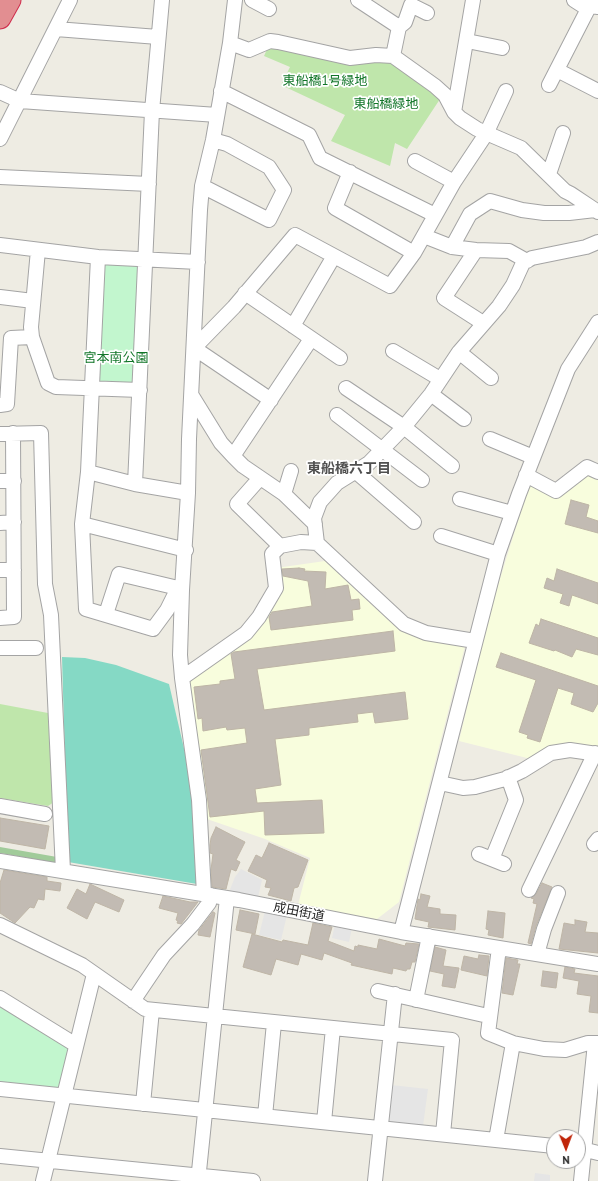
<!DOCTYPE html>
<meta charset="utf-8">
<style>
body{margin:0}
#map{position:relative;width:598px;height:1181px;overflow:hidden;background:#eeece3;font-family:"PT Sans",sans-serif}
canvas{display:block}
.north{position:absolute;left:546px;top:1129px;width:40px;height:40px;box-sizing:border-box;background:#fff;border:1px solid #a5a5a5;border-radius:50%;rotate:179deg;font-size:11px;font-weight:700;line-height:16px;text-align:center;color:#1d1d1d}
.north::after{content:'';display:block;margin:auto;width:14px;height:18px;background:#c0260a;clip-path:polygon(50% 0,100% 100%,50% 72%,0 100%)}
</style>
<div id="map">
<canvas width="598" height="1181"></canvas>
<div class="north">N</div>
</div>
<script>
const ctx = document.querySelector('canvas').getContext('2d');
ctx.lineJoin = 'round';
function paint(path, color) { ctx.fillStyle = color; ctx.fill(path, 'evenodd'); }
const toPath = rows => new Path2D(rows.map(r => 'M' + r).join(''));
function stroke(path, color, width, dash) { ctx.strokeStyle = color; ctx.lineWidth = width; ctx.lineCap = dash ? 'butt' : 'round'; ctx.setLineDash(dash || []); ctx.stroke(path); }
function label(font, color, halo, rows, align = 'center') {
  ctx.font = font + ' "PT Sans","Noto Sans JP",sans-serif'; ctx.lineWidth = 3.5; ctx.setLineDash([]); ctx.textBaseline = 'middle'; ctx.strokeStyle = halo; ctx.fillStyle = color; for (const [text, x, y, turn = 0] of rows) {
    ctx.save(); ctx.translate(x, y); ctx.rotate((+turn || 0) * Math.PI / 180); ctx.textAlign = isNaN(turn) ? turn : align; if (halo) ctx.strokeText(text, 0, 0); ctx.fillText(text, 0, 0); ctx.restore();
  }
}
paint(toPath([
 [584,474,598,475,598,751,535,760,459,741,491,608,530,482,552,495],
 [325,561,400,631,427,638,466,642,399,902,377,919,298,905,310,858,265,839,204,818,189,679,260,621,276,568]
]), '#f8fddd');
paint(toPath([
 [269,45,391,59,442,96,407,149,395,143,390,166,331,141,345,115,281,85,290,67,264,56],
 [0,704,48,713,54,802,48,806,0,798]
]), '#bfe6ab');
paint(toPath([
 [0,847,57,857,57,863,0,853]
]), '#a1cb9a');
paint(toPath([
 [105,262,137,264,141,267,132,385,97,384,102,265],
 [0,1003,71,1050,58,1091,0,1085]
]), '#c2f6ce');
paint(toPath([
 [62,657,85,658,116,665,169,684,196,800,197,884,68,862]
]), '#85d9c5');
paint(toPath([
 [241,869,262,880,258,897,229,892,235,877],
 [265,911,287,915,281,940,259,935],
 [335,924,352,928,349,942,332,938],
 [391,1085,428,1089,423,1126,390,1123,387,1119],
 [535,1173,550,1175,550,1181,534,1181]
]), '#e5e5e5');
const building = toPath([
 [571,500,589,505,586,517,598,521,598,533,565,524,571,500],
 [299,568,305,569,304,571,326,572,325,589,348,585,351,600,359,599,360,609,352,610,353,620,271,630,269,617,272,612,312,606,308,581,283,576,282,569,299,568],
 [557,569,598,583,598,604,572,595,569,606,560,603,563,594,544,588,547,578,554,581,557,569],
 [541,619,598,638,598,655,576,649,572,657,555,650,554,651,529,643,536,624,539,626,541,619],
 [393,631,395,651,257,669,264,710,405,692,408,719,375,723,373,712,357,714,358,722,309,728,309,735,275,739,281,785,255,789,257,803,322,800,324,833,265,835,264,811,210,817,201,750,247,743,245,728,227,730,226,727,203,731,202,718,198,719,194,687,220,684,220,681,235,679,231,654,234,652,393,631],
 [501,653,598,686,598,703,593,712,571,704,574,693,558,688,540,742,527,738,528,735,519,732,536,680,496,667,501,653],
 [0,818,49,826,45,849,0,841,0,818],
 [216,827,245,842,236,860,240,862,236,871,231,869,226,889,212,887,211,870,213,854,210,853,210,845,211,838,216,827],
 [269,843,308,860,298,887,294,888,291,901,268,895,271,888,265,887,267,880,248,871,256,855,262,858,269,843],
 [4,870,47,877,47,881,61,883,60,891,45,889,44,900,38,899,34,908,30,907,15,923,0,913,0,883,4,870],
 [542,883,552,887,536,926,531,944,528,943,537,904,533,903,534,899,531,898,536,894,542,883],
 [90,884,124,900,119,912,95,902,87,919,67,908,77,889,86,894,90,884],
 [421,894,430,896,427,907,440,909,440,914,456,915,455,930,428,927,429,922,415,919,418,899,420,900,421,894],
 [163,896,190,902,198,902,181,924,177,923,178,921,176,920,178,913,159,908,163,896],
 [240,910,259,914,255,934,236,930,240,910],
 [488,911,505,913,503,938,488,935,489,930,486,929,488,911],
 [213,912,215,913,210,937,198,935,199,930,213,912],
 [575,920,587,922,585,932,598,933,598,953,559,949,564,923,575,925,575,920],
 [313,923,332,927,328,941,354,951,355,946,358,947,358,945,377,949,379,939,405,946,406,943,419,944,415,962,412,962,410,969,407,969,406,971,393,968,392,974,351,965,352,963,324,953,322,960,301,954,298,965,276,959,271,975,243,967,252,934,282,942,283,940,308,945,313,923],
 [435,947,446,950,443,966,459,968,455,988,442,986,444,974,430,971,435,947],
 [479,955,489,956,487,976,461,970,464,956,478,959,479,955],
 [506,958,518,960,517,964,520,964,513,995,502,993,506,958],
 [565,967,575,969,574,973,598,976,598,1013,589,1012,591,996,577,994,579,981,563,978,565,967],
 [543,971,558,973,556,988,541,986,543,971]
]);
paint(building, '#c2bbb3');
stroke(building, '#beb5a6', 1);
const minor = toPath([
 [252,0,269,9],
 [358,0,399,27,393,56],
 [574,0,588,9],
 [399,27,405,22,411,5,427,13],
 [56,29,158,37],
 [467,41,502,48],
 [230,43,249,50,270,41,278,42,350,58,376,55,393,56,435,86,445,95,454,112,460,118,477,129,521,148,565,191,571,194,598,212],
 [557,70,598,91],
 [549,85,588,9,591,6,598,7],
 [221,91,309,135,320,158,435,215],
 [0,92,20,101,217,115],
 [454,112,473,0],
 [0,139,70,0],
 [415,161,454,182],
 [350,172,335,208,414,253],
 [549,174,563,133],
 [0,177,149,184],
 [202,186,269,220,284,190,269,167,227,144,213,140],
 [424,236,452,247,476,250,509,251,527,261],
 [0,245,98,257,198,262],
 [452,247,470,214,490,201,522,210,544,213,569,213,595,210],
 [38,250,31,327,32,337,48,383,56,387,140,390],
 [476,250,444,298,483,323],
 [98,257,88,472,82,524,86,609,153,629,167,610,178,588,182,590],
 [245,293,340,358],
 [0,297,33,301],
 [293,326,334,256],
 [393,351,440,379],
 [459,352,491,378],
 [346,388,404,427,452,466],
 [431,394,464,419],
 [192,396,221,443,233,456,243,466,284,494,315,524],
 [271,400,194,348,234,307,295,235,390,286,414,253,454,182,486,134,506,91],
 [0,405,7,404,11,338,32,337],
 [337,415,422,480],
 [0,434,41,433,45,584,51,615,63,871],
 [490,439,533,457],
 [233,456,311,339],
 [355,471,414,522],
 [88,472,135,484,188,493],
 [526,475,556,491,587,467,598,472],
 [260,478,237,504,280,546],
 [0,481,14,481],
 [135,484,152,111,162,0],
 [284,494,291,471],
 [460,499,512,513],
 [0,523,14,522],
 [82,524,186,550],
 [441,536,498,554],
 [0,570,14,570],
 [106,614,119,574,178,588],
 [0,618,14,617,13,433],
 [475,641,426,633,404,624,317,543,314,518,320,502,337,483,369,463,404,427,431,394,459,352,499,306,513,285,523,263,532,258,586,247,598,242],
 [0,648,36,648],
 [182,678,246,633,259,617,276,588,272,554,280,546,301,542,317,543],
 [440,783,463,788,475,787,505,779,522,771,551,753,570,750,598,754],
 [0,806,45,814],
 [594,844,598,839],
 [479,854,504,864],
 [492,859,516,800,508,777],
 [0,861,239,900,401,932,598,964],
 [529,890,595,753],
 [204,894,199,800,182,678,180,655,182,590,188,493,189,439,200,210,202,186,213,140,230,43,235,0],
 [0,925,82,965,145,1009,452,1040,443,1134],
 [401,932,498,554,519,494,568,369,598,322],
 [499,948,488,1033,513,1043,544,1049,565,1050,588,1043,598,1043],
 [537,954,544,929,558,893],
 [378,991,488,1016],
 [0,998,76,1045],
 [416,1000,429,936],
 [133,1001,164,955,193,924,209,903,211,895],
 [0,1089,554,1146],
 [143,1104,152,1010],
 [265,1116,274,1023],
 [324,1122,333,1028],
 [496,1140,513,1043],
 [578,1148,598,1153],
 [0,1156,253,1181],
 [43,1181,94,974],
 [198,1181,227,898],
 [375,1181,395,994],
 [581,1181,595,1043]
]);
const highway = toPath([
 [0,18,10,0]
]);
stroke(minor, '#a4a4a4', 16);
stroke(highway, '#cf2c4c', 23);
stroke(minor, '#fff', 14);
stroke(highway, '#e28e91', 21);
label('13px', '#117528', '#fff', [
 ["東船橋1号緑地",325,81],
 ["東船橋緑地",386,104],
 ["宮本南公園",116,358]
]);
label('13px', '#1d1d1d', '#fff', [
 ["成田街道",299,912,11]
]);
label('bold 14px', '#505050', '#fff', [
 ["東船橋六丁目",349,469]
]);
</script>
